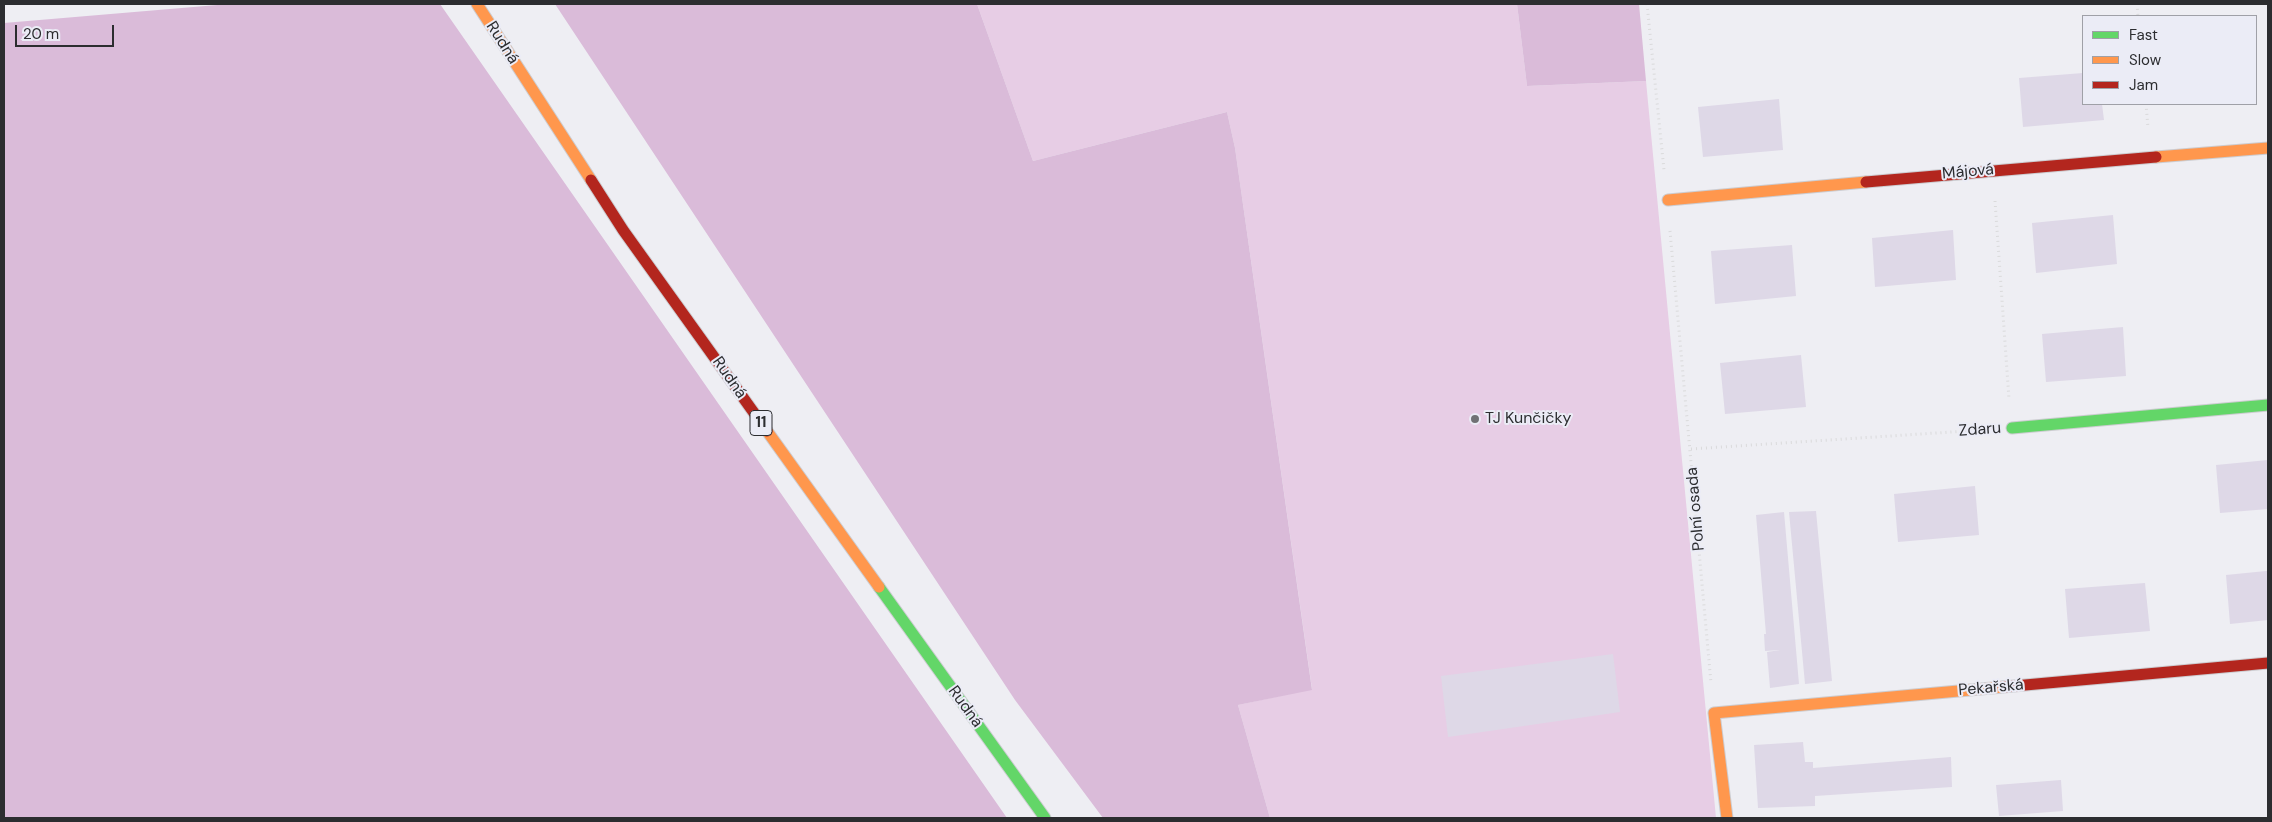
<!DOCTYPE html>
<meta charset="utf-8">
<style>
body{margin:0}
#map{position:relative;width:2272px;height:822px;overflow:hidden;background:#eeeef3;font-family:"DM Sans",sans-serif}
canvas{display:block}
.frame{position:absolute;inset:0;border:5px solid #2c2d30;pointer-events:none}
.legend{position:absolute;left:2082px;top:15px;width:175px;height:90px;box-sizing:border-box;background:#ebecf6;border:1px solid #9fa0a7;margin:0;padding:6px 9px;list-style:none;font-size:15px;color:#2c2d30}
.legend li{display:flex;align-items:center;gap:10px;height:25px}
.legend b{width:25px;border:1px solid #9fa0a7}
.scale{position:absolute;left:15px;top:25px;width:99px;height:22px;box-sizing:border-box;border:2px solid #2c2d30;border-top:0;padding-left:6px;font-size:15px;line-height:18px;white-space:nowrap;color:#2c2d30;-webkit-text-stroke:4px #ebecf6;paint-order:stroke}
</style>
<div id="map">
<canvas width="2272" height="822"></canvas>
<div class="frame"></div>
<ul class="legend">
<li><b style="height:6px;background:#63d668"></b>Fast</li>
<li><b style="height:6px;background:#ff974d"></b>Slow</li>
<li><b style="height:6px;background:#b3261e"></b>Jam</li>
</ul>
<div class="scale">20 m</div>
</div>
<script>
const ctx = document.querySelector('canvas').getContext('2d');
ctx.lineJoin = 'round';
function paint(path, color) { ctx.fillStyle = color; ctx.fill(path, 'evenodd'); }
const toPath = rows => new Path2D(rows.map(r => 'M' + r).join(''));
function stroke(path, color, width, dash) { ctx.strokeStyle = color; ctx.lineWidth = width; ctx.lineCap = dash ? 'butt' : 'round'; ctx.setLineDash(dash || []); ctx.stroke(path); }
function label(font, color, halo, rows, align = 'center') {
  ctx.font = font + ' "DM Sans",sans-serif'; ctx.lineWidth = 4; ctx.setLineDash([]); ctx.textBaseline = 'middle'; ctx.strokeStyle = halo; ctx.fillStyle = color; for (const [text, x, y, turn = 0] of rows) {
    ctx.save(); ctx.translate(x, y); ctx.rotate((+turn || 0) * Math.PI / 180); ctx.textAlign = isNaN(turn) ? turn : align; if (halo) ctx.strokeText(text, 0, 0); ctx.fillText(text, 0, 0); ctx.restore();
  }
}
paint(toPath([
 [977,4,1517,4,1527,86,1646,81,1716,818,1270,818,1238,705,1312,689,1235,148,1227,112,1033,161]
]), '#e7cde5');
paint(toPath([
 [229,4,440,4,1007,818,4,818,4,23],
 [555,4,977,4,1033,161,1227,112,1235,148,1312,690,1238,705,1270,818,1103,818,1015,700],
 [1517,4,1639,4,1646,81,1527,86]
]), '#dabbd9');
paint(toPath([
 [2083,73,2083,104,2102,104,2104,120,2023,127,2019,78],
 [1779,99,1783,150,1703,157,1698,107],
 [2113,215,2117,264,2036,273,2032,223],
 [1953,230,1956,280,1875,287,1872,238],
 [1792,245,1796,296,1715,304,1711,251],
 [2123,327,2126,376,2046,382,2042,334],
 [1801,355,1806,407,1725,414,1720,363],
 [2268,460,2268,509,2220,513,2216,465],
 [1975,486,1979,535,1898,542,1894,494],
 [1816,511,1832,681,1805,684,1789,512],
 [1784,512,1799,684,1770,688,1767,652,1780,650,1765,651,1764,634,1766,634,1756,515],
 [2266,571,2268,571,2268,620,2230,624,2226,575],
 [2145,583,2150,631,2069,638,2065,589],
 [1613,654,1620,712,1448,737,1441,676],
 [1803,742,1805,762,1813,762,1813,768,1951,757,1952,787,1815,796,1815,806,1758,808,1754,745],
 [2061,780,2063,811,1999,816,1996,785]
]), '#ded8e7');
const fast = toPath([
 [2012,428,2268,405],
 [879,587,1045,818]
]);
const slow = toPath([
 [477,4,591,180],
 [2156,157,2268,148],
 [1668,200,1866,182],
 [767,431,879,587],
 [1727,818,1714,713,2003,687]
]);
const jam = toPath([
 [591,180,623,230,767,431],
 [1866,182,2156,157],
 [2003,687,2268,663]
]);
stroke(fast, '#ccccd0', 13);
stroke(slow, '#ccccd0', 13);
stroke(jam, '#ccccd0', 13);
stroke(toPath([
 [1647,4,1664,170],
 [2137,4,2138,16],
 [2146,104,2148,128],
 [1995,201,2009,399],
 [1670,231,1711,683],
 [1691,449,1982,430]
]), '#dadadb', 3, [1, 4]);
stroke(fast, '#63d668', 11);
stroke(slow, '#ff974d', 11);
stroke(jam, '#b3261e', 11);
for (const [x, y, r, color] of [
 [1475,419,5,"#707174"]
]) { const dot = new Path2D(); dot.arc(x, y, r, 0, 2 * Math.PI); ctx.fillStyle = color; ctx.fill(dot); stroke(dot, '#ebecf6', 2); }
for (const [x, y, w] of [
 [761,423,22]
]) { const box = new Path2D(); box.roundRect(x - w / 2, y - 12.5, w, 25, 4); ctx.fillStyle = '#ebecf6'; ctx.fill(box); stroke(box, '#2c2d30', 1); }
label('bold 15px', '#2c2d30', null, [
 ["11",761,423]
]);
label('16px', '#2c2d30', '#ebecf6', [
 ["Rudná",502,43,58],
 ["Májová",1968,172,-5],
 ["Rudná",729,378,55],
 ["Zdaru",1980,430,-4],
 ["Polní osada",1696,509,-95],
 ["Pekařská",1991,688,-5],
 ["Rudná",965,707,54]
]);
label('16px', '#2c2d30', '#ebecf6', [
 ["TJ Kunčičky",1485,419]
], 'left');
</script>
